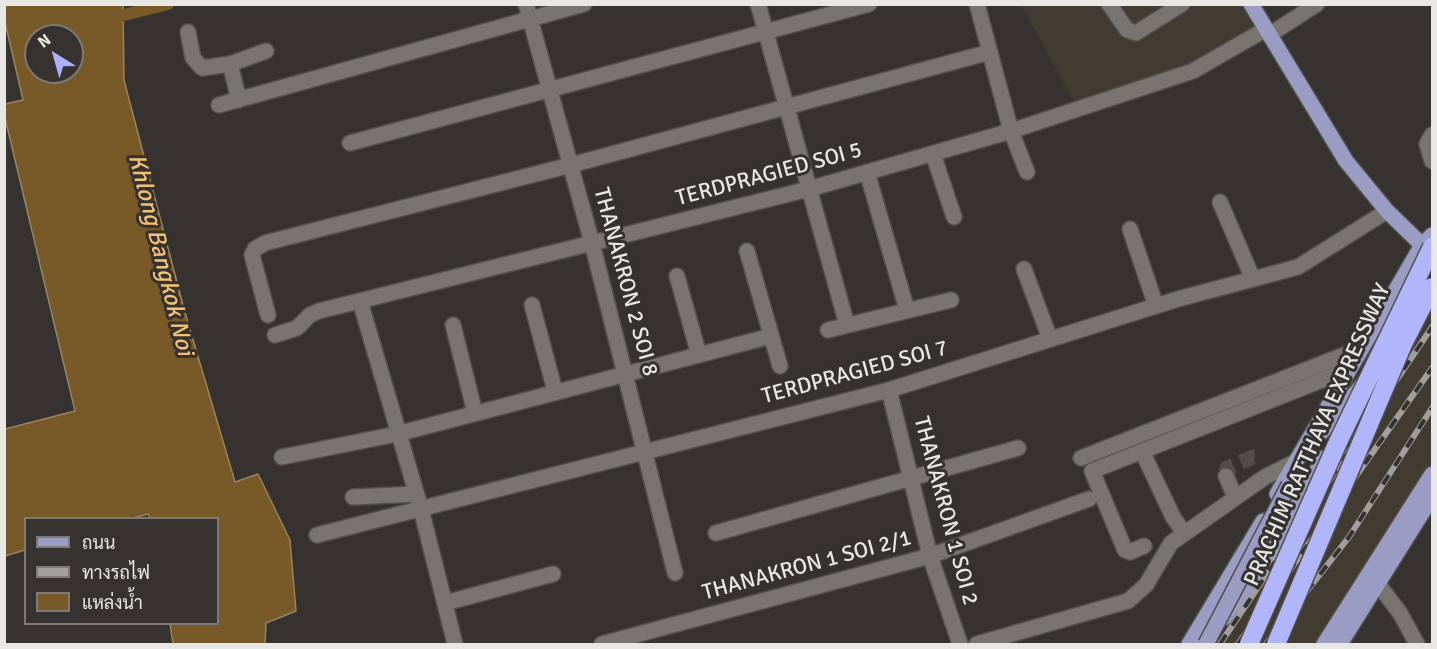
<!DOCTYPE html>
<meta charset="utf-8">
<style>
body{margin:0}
#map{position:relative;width:1437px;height:649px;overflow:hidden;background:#35322f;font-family:Signika,Sarabun,sans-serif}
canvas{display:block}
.frame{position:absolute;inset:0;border:6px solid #e8e7e4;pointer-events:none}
.legend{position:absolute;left:24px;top:517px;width:195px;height:108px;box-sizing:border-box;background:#35322f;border:2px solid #7d7a77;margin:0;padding:8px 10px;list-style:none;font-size:18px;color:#e8e7e4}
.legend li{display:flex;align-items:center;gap:12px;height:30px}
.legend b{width:30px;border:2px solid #7d7a77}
.north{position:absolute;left:24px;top:24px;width:60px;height:60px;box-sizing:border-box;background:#35322f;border:2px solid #7d7a77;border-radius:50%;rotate:323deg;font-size:16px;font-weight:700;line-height:24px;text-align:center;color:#e8e7e4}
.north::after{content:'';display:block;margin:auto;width:21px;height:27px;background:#aab0fb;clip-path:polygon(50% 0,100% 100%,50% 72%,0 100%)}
</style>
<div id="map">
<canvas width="1437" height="649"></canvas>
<div class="frame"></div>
<ul class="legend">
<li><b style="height:8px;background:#9a9cc3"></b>ถนน</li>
<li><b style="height:8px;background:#a19f9c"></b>ทางรถไฟ</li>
<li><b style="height:16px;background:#785928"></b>แหล่งน้ำ</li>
</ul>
<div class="north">N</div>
</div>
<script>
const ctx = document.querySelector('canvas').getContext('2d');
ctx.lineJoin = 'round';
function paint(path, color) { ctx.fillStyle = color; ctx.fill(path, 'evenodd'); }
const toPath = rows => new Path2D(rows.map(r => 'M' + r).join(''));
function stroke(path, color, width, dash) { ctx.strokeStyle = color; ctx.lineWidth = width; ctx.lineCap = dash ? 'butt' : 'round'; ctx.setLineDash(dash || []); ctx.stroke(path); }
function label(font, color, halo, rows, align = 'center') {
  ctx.font = font + ' Signika,sans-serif'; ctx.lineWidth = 6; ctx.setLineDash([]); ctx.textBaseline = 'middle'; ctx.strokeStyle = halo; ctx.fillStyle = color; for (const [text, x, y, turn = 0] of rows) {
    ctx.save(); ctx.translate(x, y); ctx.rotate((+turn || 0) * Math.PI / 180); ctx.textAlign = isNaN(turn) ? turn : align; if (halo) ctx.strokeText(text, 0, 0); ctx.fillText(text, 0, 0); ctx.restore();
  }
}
paint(toPath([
 [1021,5,1244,5,1259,28,1192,69,1076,105],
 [1432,292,1432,460,1315,644,1213,644,1234,618,1385,382]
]), '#413b32');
const water = toPath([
 [5,4,123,5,124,80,184,309,235,482,258,474,290,540,296,611,266,623,265,644,173,644,170,624,218,624,218,518,150,518,148,514,133,518,26,518,25,550,5,556,5,429,75,411,5,118,5,104,23,100,5,22,5,4],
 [36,36,72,36,72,72,36,72,36,36]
]);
paint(water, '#785928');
stroke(water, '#9a8460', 1.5);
stroke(toPath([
 [108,19,168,4]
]), '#785928', 12);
stroke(toPath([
 [1226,476,1227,468,1253,457,1256,457,1259,463]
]), '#504d4a', 15, [15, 8]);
const minor = toPath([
 [526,4,592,243,675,573],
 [758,4,847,325],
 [977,4,1011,131,1027,172],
 [1109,4,1127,30,1136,33,1182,4],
 [188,32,193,58,202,68,230,64,239,100],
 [1269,35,1317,4],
 [230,64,266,51],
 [219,105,584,4],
 [1432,135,1427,144,1432,161],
 [350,143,869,4],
 [933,154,954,217],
 [867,172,907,310],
 [1220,202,1253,279],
 [1130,229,1156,306],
 [747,251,780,366],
 [1024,269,1050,339],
 [677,276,699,355],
 [360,301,421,509,455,644],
 [532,305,555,391],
 [268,315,252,255,255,249,265,243,571,165,990,52],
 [453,325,475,413],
 [828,330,951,300],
 [275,335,297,328,310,315,319,311,809,189,1011,131,1193,71,1266,29],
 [889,390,930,556,960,644],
 [1142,451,1173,517,1184,533],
 [282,457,397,434,771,336],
 [1081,458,1362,348],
 [1226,476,1235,497],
 [353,497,416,494],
 [716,533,1018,448],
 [317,535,889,390,1178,299,1298,267,1387,211],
 [1144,546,1130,552,1125,550,1092,471,1350,369],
 [1378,584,1400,613,1417,644],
 [445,603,553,574],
 [602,644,930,556,1089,499],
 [977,644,1128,601,1146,585,1171,543,1265,477,1295,462]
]);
const major = toPath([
 [1251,4,1346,161,1387,211,1422,245],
 [1322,432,1363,384],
 [1277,494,1422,245,1432,235],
 [1224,618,1259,571,1324,458],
 [1189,644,1263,521],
 [1324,644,1432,474],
 [1340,644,1432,497]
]);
stroke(minor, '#514f4c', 18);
stroke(major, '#514f4c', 18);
stroke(minor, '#787571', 15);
stroke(major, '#9a9cc3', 15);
const rail = toPath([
 [1220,644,1432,327],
 [1238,644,1432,368],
 [1266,644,1349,537,1432,408]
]);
stroke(rail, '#a19f9c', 6);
stroke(rail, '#35322f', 4, [11]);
const majorBridge = toPath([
 [1206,644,1289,485]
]);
const highwayBridge = toPath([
 [1249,644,1338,442,1432,247],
 [1276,644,1403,344,1432,287]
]);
stroke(majorBridge, '#514f4c', 18, []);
stroke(highwayBridge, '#514f4c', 21, []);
stroke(majorBridge, '#9a9cc3', 15);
stroke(highwayBridge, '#b0b6f9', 18);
label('22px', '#e8e7e4', '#35322f', [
 ["TERDPRAGIED SOI 5",769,175,-15],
 ["THANAKRON 2 SOI 8",625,282,75],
 ["TERDPRAGIED SOI 7",855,373,-15],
 ["PRACHIM RATTHAYA EXPRESSWAY",1318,435,-66],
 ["THANAKRON 1 SOI 2",945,511,75],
 ["THANAKRON 1 SOI 2/1",807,566,-15]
]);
label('italic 24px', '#f2c077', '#35322f', [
 ["Khlong Bangkok Noi",160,255,76]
]);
</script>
